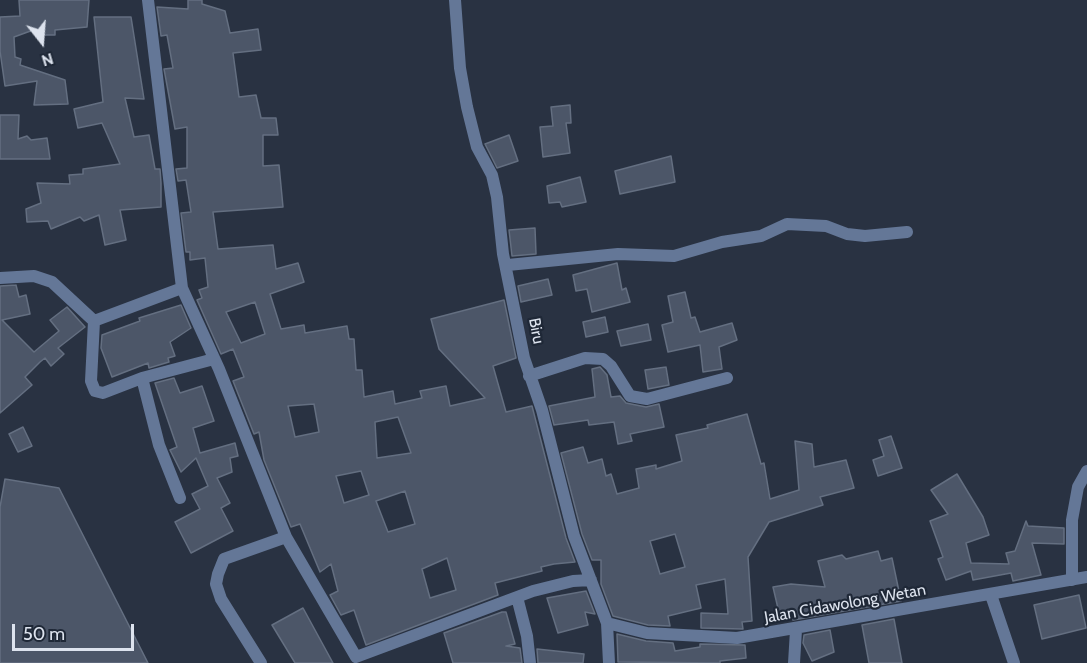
<!DOCTYPE html>
<style>
body{margin:0}
#map{position:relative;width:1087px;height:663px;overflow:hidden;background:#293242;font-family:Cabin,sans-serif}
canvas{display:block}
.north{position:absolute;left:12px;top:12px;width:60px;height:60px;-webkit-text-stroke:4px #1f2837;paint-order:stroke;rotate:163deg;font-size:16px;font-weight:700;line-height:24px;text-align:center;color:#dde3ee}
.north::after{content:'';display:block;margin:auto;width:21px;height:27px;background:#dde3ee;clip-path:polygon(50% 0,100% 100%,50% 72%,0 100%)}
.scale{position:absolute;left:12px;top:624px;width:122px;height:27px;box-sizing:border-box;border:3px solid #dde3ee;border-top:0;padding-left:8px;font-size:18px;line-height:21px;white-space:nowrap;color:#dde3ee;-webkit-text-stroke:4px #1f2837;paint-order:stroke}
</style>
<div id="map">
<canvas width="1087" height="663"></canvas>
<div class="north">N</div>
<div class="scale">50 m</div>
</div>
<script>
const ctx = document.querySelector('canvas').getContext('2d');
ctx.lineJoin = 'round';
function paint(path, color) { ctx.fillStyle = color; ctx.fill(path, 'evenodd'); }
const toPath = rows => new Path2D(rows.map(r => 'M' + r).join(''));
function stroke(path, color, width, dash) { ctx.strokeStyle = color; ctx.lineWidth = width; ctx.lineCap = dash ? 'butt' : 'round'; ctx.setLineDash(dash || []); ctx.stroke(path); }
function label(font, color, halo, rows, align = 'center') {
  ctx.font = font + ' Cabin,sans-serif'; ctx.lineWidth = 4.5; ctx.setLineDash([]); ctx.textBaseline = 'middle'; ctx.strokeStyle = halo; ctx.fillStyle = color; for (const [text, x, y, turn = 0] of rows) {
    ctx.save(); ctx.translate(x, y); ctx.rotate((+turn || 0) * Math.PI / 180); ctx.textAlign = isNaN(turn) ? turn : align; if (halo) ctx.strokeText(text, 0, 0); ctx.fillText(text, 0, 0); ctx.restore();
  }
}
const building = toPath([
 [19,0,89,0,87,27,55,30,55,35,37,35,36,29,14,37,15,57,21,59,20,65,65,80,68,104,34,105,37,81,5,86,0,51,0,17,20,16,19,0],
 [188,0,202,0,202,4,225,11,230,33,258,29,261,50,233,53,239,97,256,95,261,118,276,118,278,135,263,135,263,166,279,165,283,207,213,212,218,249,273,245,276,269,298,263,304,282,270,294,281,329,304,325,305,333,347,326,349,339,354,339,356,370,362,370,364,397,393,391,395,404,422,398,420,391,446,386,450,406,485,398,439,349,431,319,504,300,516,358,493,366,506,412,532,406,566,538,575,562,554,564,541,567,542,571,495,583,498,595,366,645,354,610,341,615,330,595,338,591,331,564,320,572,300,524,291,527,264,460,259,432,254,434,233,381,244,377,233,349,221,354,197,300,202,298,199,290,208,287,205,258,190,260,190,252,186,252,181,213,191,212,186,180,178,181,176,169,187,168,187,127,175,129,164,69,173,68,167,35,161,36,157,7,188,9,188,0],
 [255,302,265,334,241,343,226,312,255,302],
 [314,404,319,432,295,437,288,406,314,404],
 [398,417,411,453,377,458,375,422,398,417],
 [361,471,369,495,344,503,336,476,361,471],
 [405,491,415,524,388,532,376,501,405,491],
 [447,558,456,590,430,598,422,569,447,558],
 [94,17,131,17,144,99,125,98,134,137,149,135,155,169,160,169,161,183,161,207,120,210,126,240,105,245,99,215,84,221,80,217,51,229,48,221,27,222,26,209,41,203,37,183,70,184,69,175,83,174,83,169,120,164,102,123,78,128,74,109,103,102,94,17],
 [570,105,571,123,566,123,570,153,543,157,540,127,553,126,551,107,570,105],
 [0,115,19,115,18,139,27,136,31,140,47,138,50,159,0,159,0,115],
 [509,135,518,161,497,168,485,144,509,135],
 [671,156,675,182,620,194,615,171,671,156],
 [580,177,586,202,562,207,560,202,549,203,547,186,580,177],
 [535,228,536,254,512,256,509,230,535,228],
 [617,263,622,290,626,288,630,302,592,312,587,289,576,291,573,275,617,263],
 [548,279,552,295,521,302,518,286,548,279],
 [16,285,19,297,26,295,30,314,2,320,34,352,59,331,50,320,67,307,85,327,58,348,64,354,51,366,45,358,40,362,25,377,32,385,0,413,0,286,16,285],
 [685,292,691,318,695,317,700,332,732,323,737,340,719,347,722,369,703,372,700,345,668,352,662,325,673,322,668,296,685,292],
 [181,305,191,328,170,342,175,356,168,358,169,362,149,368,148,363,112,377,101,348,102,335,140,321,139,318,181,305],
 [605,317,608,332,586,337,583,322,605,317],
 [648,324,651,340,621,346,617,331,648,324],
 [600,367,607,375,611,397,620,396,626,403,646,407,659,404,664,427,630,434,632,441,618,444,614,422,589,425,588,420,554,425,549,406,595,397,592,369,600,367],
 [666,367,669,385,648,389,645,370,666,367],
 [174,378,180,393,202,386,214,421,193,428,200,453,235,443,238,456,230,458,232,472,217,478,230,503,221,508,233,531,191,553,175,522,200,509,192,494,208,486,196,458,181,472,170,450,177,447,155,383,174,378],
 [747,414,761,464,764,463,770,499,799,490,795,441,812,444,814,467,846,460,854,488,820,497,823,505,769,522,748,557,752,621,742,622,743,629,701,628,701,613,728,614,725,579,696,585,701,608,668,616,670,626,648,625,613,616,601,584,601,560,592,560,582,534,561,453,583,447,588,463,602,459,606,476,611,474,617,494,639,488,636,469,656,465,656,469,682,461,676,435,708,428,707,425,747,414],
 [675,534,685,567,660,574,650,541,675,534],
 [23,427,32,446,18,452,9,434,23,427],
 [891,436,902,468,878,476,873,460,884,456,879,440,891,436],
 [957,474,983,517,989,535,966,543,971,563,1009,564,1006,553,1015,551,1026,521,1028,526,1064,528,1064,544,1032,543,1041,575,1013,581,1011,573,973,580,971,571,946,580,938,559,943,557,930,521,948,514,931,490,957,474],
 [5,479,59,488,148,663,0,663,0,507,5,479],
 [878,551,881,561,892,558,901,601,793,620,790,615,780,617,773,587,791,584,825,587,818,561,842,555,846,559,878,551],
 [586,591,595,614,585,612,588,625,558,633,547,598,586,591],
 [1079,595,1086,628,1042,639,1034,605,1079,595],
 [303,608,333,663,295,663,272,625,303,608],
 [502,612,506,612,515,644,506,646,520,648,522,663,453,663,444,633,502,612],
 [894,619,902,663,869,663,862,625,894,619],
 [830,630,834,652,812,661,803,643,804,635,830,630],
 [617,634,646,641,673,643,675,651,700,647,700,644,745,645,746,658,720,661,720,663,618,662,617,634],
 [537,649,584,654,583,663,538,663,537,649]
]);
paint(building, '#4c5668');
stroke(building, '#646f81', 1.5);
stroke(toPath([
 [148,0,182,288,219,369,286,537,356,657,533,591,573,581,591,580],
 [455,0,460,68,467,107,477,147,492,175,497,197,503,254,524,358,542,410,574,536,607,623,609,663],
 [508,265,618,254,674,256,722,242,761,236,787,224,826,226,847,234,865,236,907,232],
 [0,278,34,276,52,282,94,321,182,288],
 [94,321,91,381,95,391,103,393,142,378,214,359],
 [529,376,585,358,603,359,611,366,630,396,647,399,727,378],
 [142,378,159,445,180,498],
 [1072,580,1072,520,1078,487,1087,471],
 [991,595,1014,663],
 [517,597,527,636,530,663],
 [607,623,647,633,737,638,1087,577],
 [261,663,221,599,216,584,218,574,224,559,286,537],
 [794,663,796,630]
]), '#647797', 12);
label('16px', '#dde3ee', '#1f2837', [
 ["Biru",536,331,79],
 ["Jalan Cidawolong Wetan",845,604,-10]
]);
</script>
